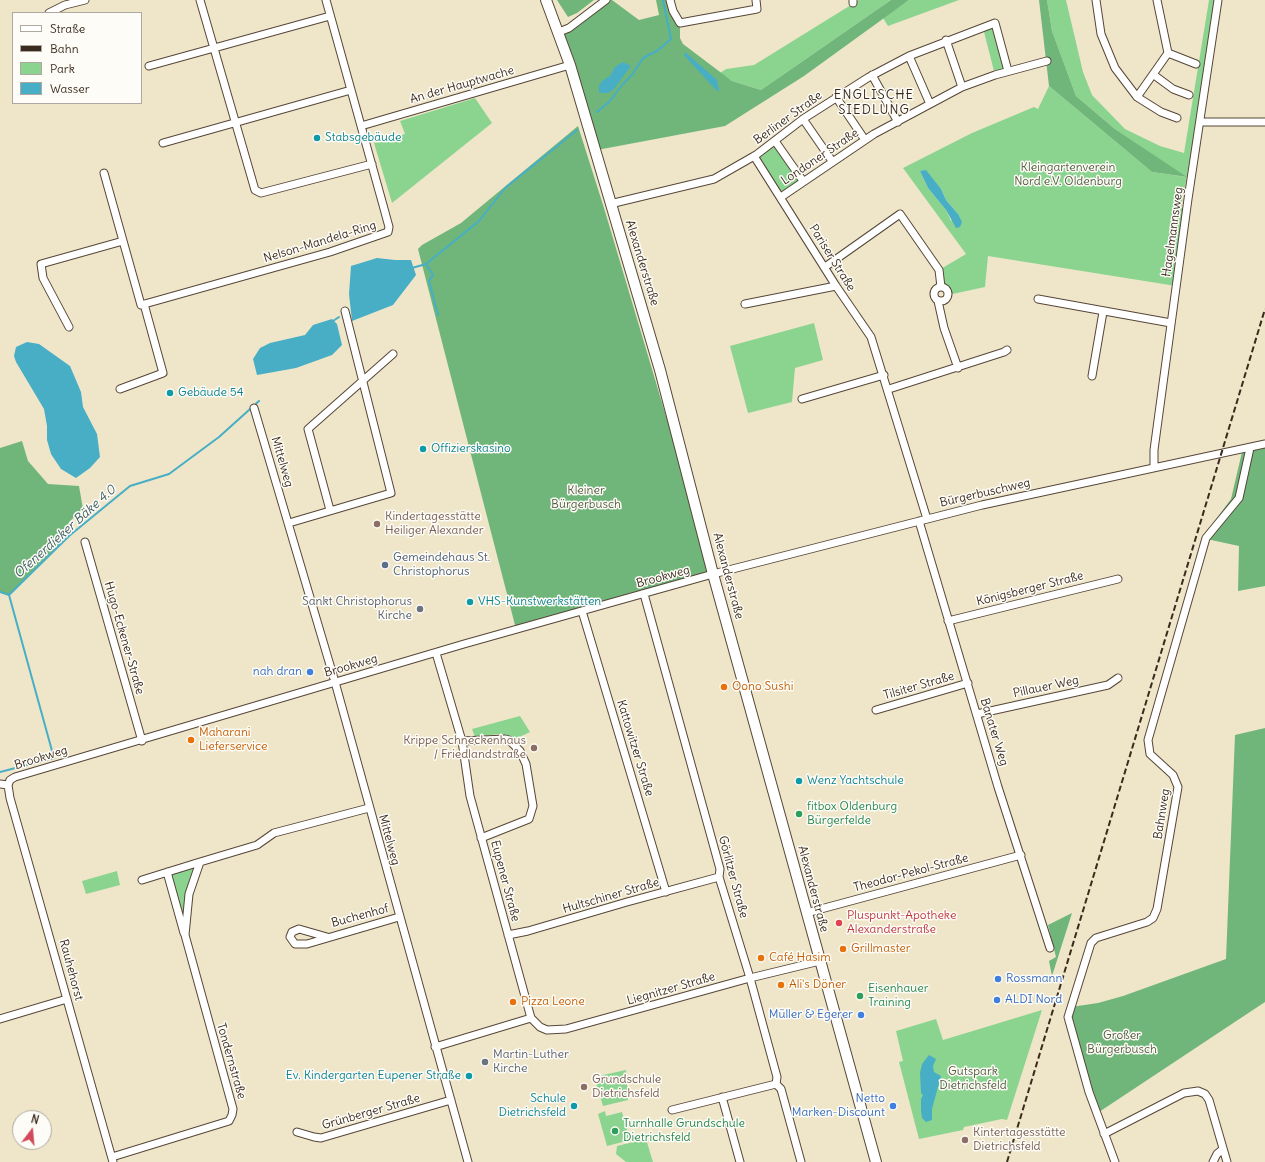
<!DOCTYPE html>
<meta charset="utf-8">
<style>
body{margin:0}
#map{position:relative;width:1265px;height:1162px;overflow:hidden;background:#efe6c9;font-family:Delius,sans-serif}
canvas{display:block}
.legend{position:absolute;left:12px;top:12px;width:130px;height:92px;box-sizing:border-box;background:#fdfcf7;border:1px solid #afa8a0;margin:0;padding:5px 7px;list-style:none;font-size:12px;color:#3b2a1e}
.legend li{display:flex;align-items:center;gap:8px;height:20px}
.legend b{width:20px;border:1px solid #afa8a0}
.north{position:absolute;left:12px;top:1110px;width:40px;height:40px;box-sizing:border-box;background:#fdfcf7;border:1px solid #afa8a0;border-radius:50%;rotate:16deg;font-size:11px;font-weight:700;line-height:16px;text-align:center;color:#3b2a1e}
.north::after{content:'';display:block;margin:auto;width:14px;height:18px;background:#d1495b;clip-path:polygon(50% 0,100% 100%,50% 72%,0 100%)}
</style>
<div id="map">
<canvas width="1265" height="1162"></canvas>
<ul class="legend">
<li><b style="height:5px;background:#fff"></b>Straße</li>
<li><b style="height:5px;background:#3b2a1e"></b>Bahn</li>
<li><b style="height:11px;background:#8bd48f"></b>Park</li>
<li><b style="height:11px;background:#47aec6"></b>Wasser</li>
</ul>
<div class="north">N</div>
</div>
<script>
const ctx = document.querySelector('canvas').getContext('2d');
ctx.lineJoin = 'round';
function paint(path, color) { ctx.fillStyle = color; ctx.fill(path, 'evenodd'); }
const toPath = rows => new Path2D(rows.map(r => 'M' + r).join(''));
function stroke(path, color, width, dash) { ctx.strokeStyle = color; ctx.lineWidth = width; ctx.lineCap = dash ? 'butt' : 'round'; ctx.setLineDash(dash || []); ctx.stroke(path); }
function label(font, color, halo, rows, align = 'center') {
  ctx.font = font + ' Delius,sans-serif'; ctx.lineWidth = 3; ctx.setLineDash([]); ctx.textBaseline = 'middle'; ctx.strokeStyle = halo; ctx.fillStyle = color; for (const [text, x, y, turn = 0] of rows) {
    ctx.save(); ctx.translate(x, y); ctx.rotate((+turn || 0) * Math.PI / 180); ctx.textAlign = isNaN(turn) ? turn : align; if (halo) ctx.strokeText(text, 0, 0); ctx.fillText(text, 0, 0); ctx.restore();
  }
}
paint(toPath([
 [859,0,891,0,761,90,732,81,720,73,726,69,754,65],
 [909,0,959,0,888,26,883,18],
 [1047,0,1066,0,1083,72,1092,95,1125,129,1160,146,1184,153,1209,0,1219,0,1181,208,1187,207,1176,286,988,256,985,287,948,295,943,288,939,270,966,254,903,168,972,133,1034,107,1038,109,1049,86,1152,172,1186,177,1115,129,1076,96,1052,31],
 [920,171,941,189,946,200,958,214,951,221,946,210,928,188],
 [995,23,1008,71,995,75,983,28],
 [475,98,492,123,392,203,374,143,405,134,400,121],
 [775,141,803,181,781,197,756,155],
 [814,323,823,360,795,368,792,402,748,413,730,346],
 [520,716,530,732,515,739,498,734,475,737,472,729],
 [200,862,194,879,185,935,167,872],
 [117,871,120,885,86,894,82,881],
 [1042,1010,1007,1120,1002,1119,964,1127,963,1130,919,1139,899,1062,903,1061,896,1031,936,1019,943,1040],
 [626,1070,628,1100,603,1106,594,1077],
 [605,1111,606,1116,622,1112,630,1140,607,1146,598,1114],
 [646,1139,653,1162,626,1162,616,1154,617,1146]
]), '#8bd48f');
paint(toPath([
 [557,0,594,0,577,13,568,17],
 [606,0,612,0,639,20,659,15,656,0,671,0,680,23,680,38,683,44,732,81,761,90,891,0,909,0,804,76,725,126,597,150,559,32],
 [1039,0,1047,0,1052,31,1076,96,1115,129,1187,177,1152,172,1049,86],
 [578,126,604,208,713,574,516,629,418,249,422,245,461,223],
 [22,441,28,461,48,484,79,486,83,509,69,522,75,531,9,595,0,592,0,448],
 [1265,444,1265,586,1238,591,1239,546,1202,538,1231,499,1242,452],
 [1265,728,1265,1002,1096,1114,1068,1017,1071,1007,1098,1003,1123,996,1226,959,1235,735],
 [1072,913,1052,976,1049,961,1056,957,1048,925]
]), '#70b67a');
paint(toPath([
 [685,52,717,80,719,91,717,91,684,55],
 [623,62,631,66,614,89,608,93,599,93,599,86,602,81,610,76,615,67],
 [926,170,941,189,946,200,958,214,962,222,960,227,956,228,946,210,928,188,920,171],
 [377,258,395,260,411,260,416,275,393,305,352,321,349,294,351,266],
 [332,319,337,324,342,345,332,355,296,368,257,375,253,359,260,348,270,343,305,335,313,325],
 [27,342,39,344,70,366,81,392,83,407,97,434,100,457,90,468,76,478,61,469,51,454,47,440,47,426,44,409,16,362,14,356,16,347],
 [929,1055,936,1059,933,1066,934,1072,941,1076,932,1109,932,1120,926,1122,922,1118,921,1111,921,1099,923,1095,921,1093,920,1073,922,1064]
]), '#47aec6');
stroke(toPath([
 [597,112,610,101,622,85,632,75,643,58,657,51,671,39,663,0],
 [426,264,433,275,429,281,438,315],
 [412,268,426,264,479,221,505,188,577,130],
 [333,321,339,317],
 [0,592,9,595],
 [0,772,54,758,9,595,69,536,130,486,169,474,219,437,259,401]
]), '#47aec6', 2);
const street = toPath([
 [200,0,255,190,261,193,372,164],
 [670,0,673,11,680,23,757,9,756,0],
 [853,0,853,3],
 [1096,0,1101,34,1115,68,1137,97,1168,53,1157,0],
 [49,13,65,5,85,0],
 [559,32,569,28,606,0],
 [946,40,962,87],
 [1168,53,1196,64],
 [909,56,930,104],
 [149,66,330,16],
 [872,75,898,122],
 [1154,75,1173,89,1189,95],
 [836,97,865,140],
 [1137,97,1161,112,1177,118],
 [803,119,832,161],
 [1201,122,1265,122],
 [361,126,570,65],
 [775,141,803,181],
 [163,143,351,90],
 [754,156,836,286,871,337,927,519],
 [104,173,141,305,330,252,388,232,389,227,383,205,326,0],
 [781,197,874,134,962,87,995,75,1047,61],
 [610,204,714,179,756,155,803,119,869,77,909,56,995,23,1008,71],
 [825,267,900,214,939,270,941,287],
 '934 294a7 7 0 1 1 14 0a7 7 0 1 1-14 0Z',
 [1038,299,1171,323],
 [938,301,944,328,958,368],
 [745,304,836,286],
 [69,327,43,278,41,264,123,241],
 [1092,376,1103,312],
 [120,389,163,373,144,304],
 [889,389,1004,352,1007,350],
 [802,399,884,375],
 [254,408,335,682,468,1162],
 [1154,467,1154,450,1188,199,1218,0],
 [330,510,308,429,393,354],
 [919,521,998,787,1050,948],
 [289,523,391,493,345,311],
 [85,542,142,741],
 [644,594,720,869,719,877,750,978,777,1077,776,1084],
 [582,611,666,892],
 [948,621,1118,579],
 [436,653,462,741,470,796,531,1018],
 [876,710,968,683],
 [977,714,1108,685,1118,678],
 [462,741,505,739,509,740,520,751,526,764,533,806,529,819,481,838],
 [0,784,8,785],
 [167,872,184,933],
 [142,880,200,862],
 [806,913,1021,855],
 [508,935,528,931,627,902,719,877],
 [327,937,299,929,292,932,290,937,295,944,307,944,399,917],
 [531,1018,540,1027,547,1030,566,1029,750,978,820,961],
 [0,1019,67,999],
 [435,1047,531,1018],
 [776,1084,781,1089,801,1162],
 [722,1097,740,1162],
 [672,1110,776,1084],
 [297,1132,314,1137,321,1138,451,1100],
 [1104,1134,1184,1093,1198,1091,1205,1094,1209,1100,1227,1162],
 [112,1157,229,1121,232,1115,233,1109,185,935,189,894,200,862,257,845,274,833,369,808],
 [113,1162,10,798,8,785,10,780,15,777,464,644,713,574,982,505,1265,444],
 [1115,1162,1089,1092,1068,1017,1091,943,1096,938,1147,922,1153,918,1157,909,1178,787,1173,775,1150,754,1148,740,1206,538,1239,498,1250,448],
 [1213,1162,1217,1154,1223,1149]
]);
const secondary = toPath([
 [546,0,570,65,660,370,713,574,876,1162]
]);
stroke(street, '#564638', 9);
stroke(secondary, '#564638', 12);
stroke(street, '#fff', 7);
stroke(secondary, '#fff', 10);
stroke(toPath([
 [1007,1162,1265,309]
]), '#3b2a1e', 2, [6, 3]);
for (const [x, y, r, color] of [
 [317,138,4,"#0f9aa8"],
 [170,393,4,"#0f9aa8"],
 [423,449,4,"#0f9aa8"],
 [377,524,4,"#8d6e63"],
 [385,565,4,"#5c6f8a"],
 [470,602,4,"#0f9aa8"],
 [420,609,4,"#6b7280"],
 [310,672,4,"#3f7fe0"],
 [724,687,4,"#e8710a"],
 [191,740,4,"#e8710a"],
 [534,748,4,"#8d6e63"],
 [799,781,4,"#0f9aa8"],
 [799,814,4,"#2e9e5b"],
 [839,923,4,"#e0444e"],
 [843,949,4,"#e8710a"],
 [761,958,4,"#e8710a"],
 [998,979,4,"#3f7fe0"],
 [781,985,4,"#e8710a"],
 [860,996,4,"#2e9e5b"],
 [997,1000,4,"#3f7fe0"],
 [513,1002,4,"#e8710a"],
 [861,1015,4,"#3f7fe0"],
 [485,1062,4,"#6b7280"],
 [469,1076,4,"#0f9aa8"],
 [584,1087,4,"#8d6e63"],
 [574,1106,4,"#0f9aa8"],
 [893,1106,4,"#3f7fe0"],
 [615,1131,4,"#2e9e5b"],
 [965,1140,4,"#8d6e63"]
]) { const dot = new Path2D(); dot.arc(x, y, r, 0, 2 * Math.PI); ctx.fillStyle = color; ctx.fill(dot); stroke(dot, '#fdfcf7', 1.5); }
label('12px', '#3b2a1e', '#fdfcf7', [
 ["An der Hauptwache",462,85,-16],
 ["Berliner Straße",788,118,-36],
 ["Londoner Straße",820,157,-34],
 ["Hagelmannsweg",1173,232,-82],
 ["Nelson-Mandela-Ring",320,242,-17],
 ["Pariser Straße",832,258,58],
 ["Alexanderstraße",642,263,73],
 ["Mittelweg",282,462,74],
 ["Bürgerbuschweg",985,493,-13],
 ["Alexanderstraße",728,576,75],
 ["Brookweg",663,577,-15],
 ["Königsberger Straße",1030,589,-14],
 ["Hugo-Eckener-Straße",124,638,74],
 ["Brookweg",351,666,-16],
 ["Tilsiter Straße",919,686,-16],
 ["Pillauer Weg",1046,687,-12],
 ["Banater Weg",994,732,73],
 ["Kattowitzer Straße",635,748,73],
 ["Brookweg",41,758,-17],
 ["Bahnweg",1162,814,-81],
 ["Mittelweg",389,840,75],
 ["Theodor-Pekol-Straße",911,873,-15],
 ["Görlitzer Straße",733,877,75],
 ["Eupener Straße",505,881,75],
 ["Alexanderstraße",813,889,75],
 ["Hultschiner Straße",611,896,-16],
 ["Buchenhof",360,916,-15],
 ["Rauhehorst",71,970,75],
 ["Liegnitzer Straße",671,989,-16],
 ["Tondernstraße",231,1061,74],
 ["Grünberger Straße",371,1112,-16]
]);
label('12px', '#0d838f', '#fdfcf7', [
 ["Stabsgebäude",325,138],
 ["Gebäude 54",178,393],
 ["Offizierskasino",431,449],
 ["VHS-Kunstwerkstätten",478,602],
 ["Wenz Yachtschule",807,781],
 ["Ev. Kindergarten Eupener Straße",461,1076,"right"],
 ["Schule",566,1099,"right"],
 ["Dietrichsfeld",566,1113,"right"]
], 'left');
label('12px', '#535d40', '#fdfcf7', [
 ["Kleingartenverein",1068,168],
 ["Nord e.V. Oldenburg",1068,182],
 ["Kleiner",586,491],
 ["Bürgerbusch",586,505],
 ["Großer",1122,1036],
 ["Bürgerbusch",1122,1050],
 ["Gutspark",973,1072],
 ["Dietrichsfeld",973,1086]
]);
label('12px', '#785e54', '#fdfcf7', [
 ["Kindertagesstätte",385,517],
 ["Heiliger Alexander",385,531],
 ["Krippe Schneckenhaus",526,741,"right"],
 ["/ Friedlandstraße",526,755,"right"],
 ["Grundschule",592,1080],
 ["Dietrichsfeld",592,1094],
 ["Kintertagesstätte",973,1133],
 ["Dietrichsfeld",973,1147]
], 'left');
label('12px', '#4e5e75', '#fdfcf7', [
 ["Gemeindehaus St.",393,558],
 ["Christophorus",393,572]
], 'left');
label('12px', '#5b616d', '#fdfcf7', [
 ["Sankt Christophorus",412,602],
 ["Kirche",412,616],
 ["Martin-Luther",493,1055,"left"],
 ["Kirche",493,1069,"left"]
], 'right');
label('12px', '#366cbe', '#fdfcf7', [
 ["nah dran",302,672],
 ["Rossmann",1006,979,"left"],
 ["ALDI Nord",1005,1000,"left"],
 ["Müller & Egerer",853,1015],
 ["Netto",885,1099],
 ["Marken-Discount",885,1113]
], 'right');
label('12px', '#c56008', '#fdfcf7', [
 ["Oono Sushi",732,687],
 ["Maharani",199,733],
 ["Lieferservice",199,747],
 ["Grillmaster",851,949],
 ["Café Hasim",769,958],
 ["Ali's Döner",789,985],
 ["Pizza Leone",521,1002]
], 'left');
label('12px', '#27864d', '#fdfcf7', [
 ["fitbox Oldenburg",807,807],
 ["Bürgerfelde",807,821],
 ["Eisenhauer",868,989],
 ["Training",868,1003],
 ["Turnhalle Grundschule",623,1124],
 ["Dietrichsfeld",623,1138]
], 'left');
label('12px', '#be3a42', '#fdfcf7', [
 ["Pluspunkt-Apotheke",847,916],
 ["Alexanderstraße",847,930]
], 'left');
ctx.letterSpacing = '1px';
label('13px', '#3b2a1e', '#fdfcf7', [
 ["ENGLISCHE",874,95],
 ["SIEDLUNG",874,110]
]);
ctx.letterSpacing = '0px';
label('italic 13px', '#405f61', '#fdfcf7', [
 ["Ofenerdieker Bäke 4.0",65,532,-42]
]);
</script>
